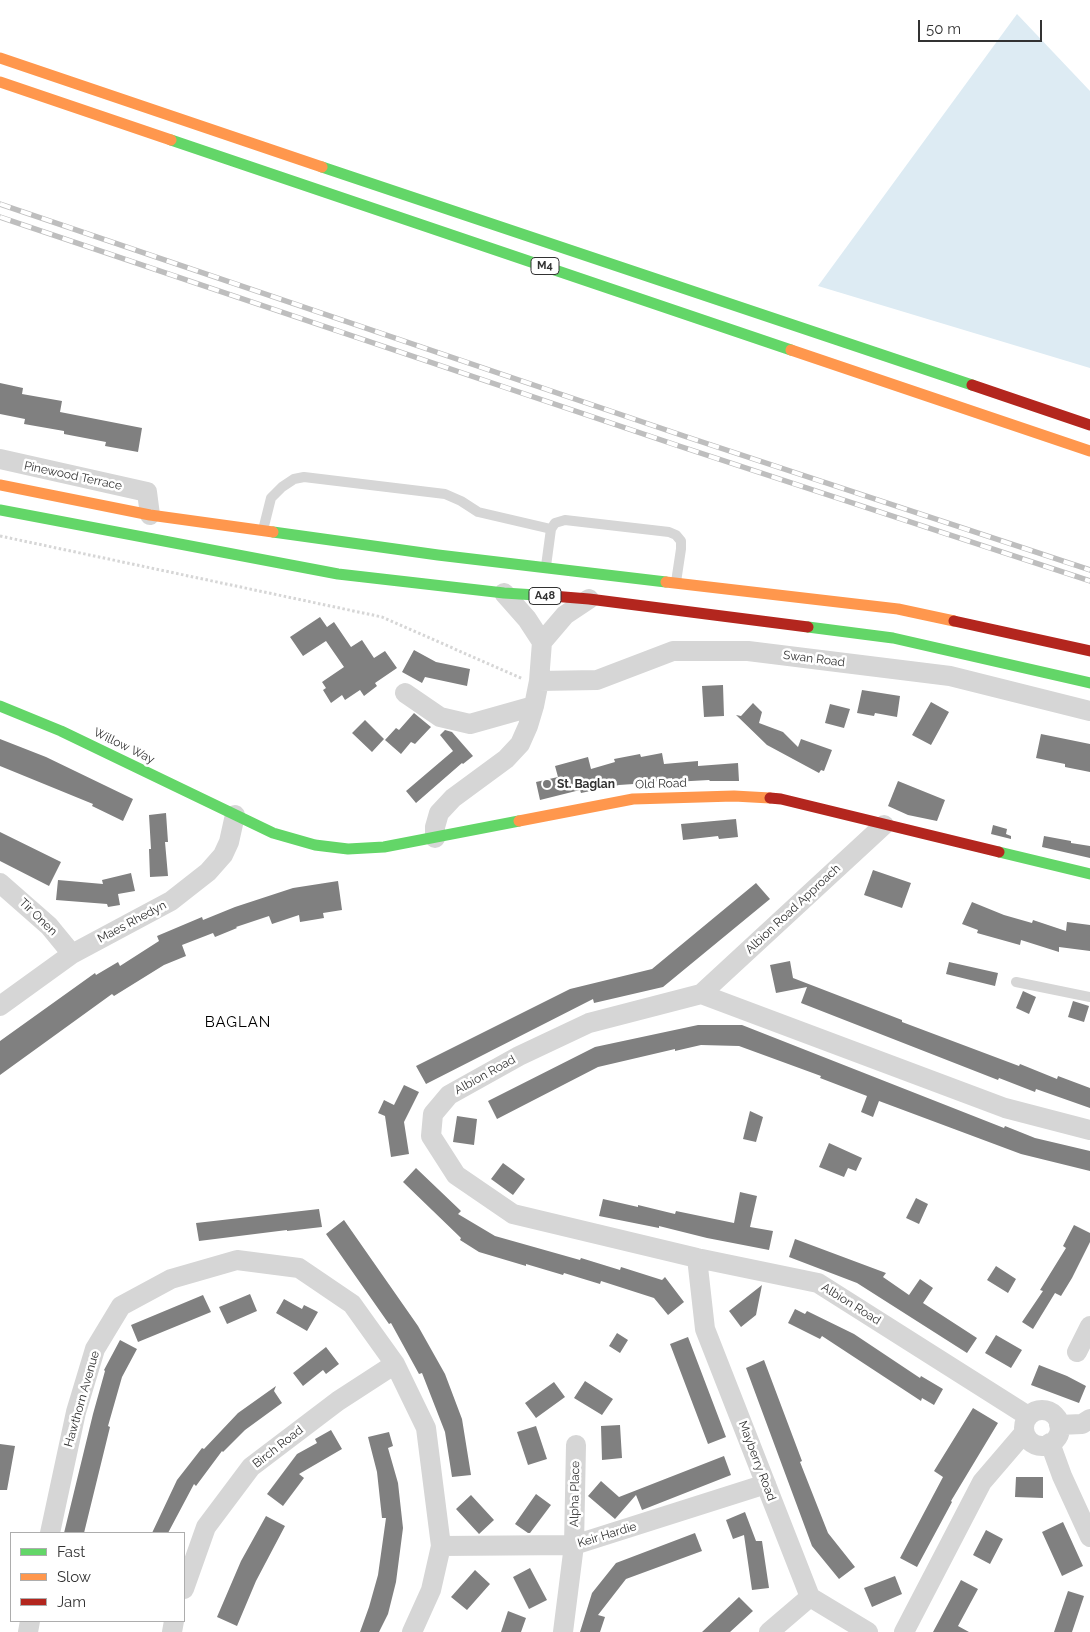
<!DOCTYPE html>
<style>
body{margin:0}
#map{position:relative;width:1090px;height:1632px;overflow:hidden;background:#fff;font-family:Raleway,sans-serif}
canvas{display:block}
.legend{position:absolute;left:10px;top:1532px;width:175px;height:90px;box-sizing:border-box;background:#fff;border:1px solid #adadad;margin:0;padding:6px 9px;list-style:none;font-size:15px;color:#323232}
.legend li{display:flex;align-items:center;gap:10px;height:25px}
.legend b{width:25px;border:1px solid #adadad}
.scale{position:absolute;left:918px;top:20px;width:124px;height:22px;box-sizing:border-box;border:2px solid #323232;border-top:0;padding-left:6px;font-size:15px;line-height:18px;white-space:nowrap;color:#323232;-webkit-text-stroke:4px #fff;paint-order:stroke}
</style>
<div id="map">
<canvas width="1090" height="1632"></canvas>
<ul class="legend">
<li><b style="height:6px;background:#63d668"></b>Fast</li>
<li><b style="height:6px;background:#ff974d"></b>Slow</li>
<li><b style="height:6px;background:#b3261e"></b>Jam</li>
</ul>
<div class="scale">50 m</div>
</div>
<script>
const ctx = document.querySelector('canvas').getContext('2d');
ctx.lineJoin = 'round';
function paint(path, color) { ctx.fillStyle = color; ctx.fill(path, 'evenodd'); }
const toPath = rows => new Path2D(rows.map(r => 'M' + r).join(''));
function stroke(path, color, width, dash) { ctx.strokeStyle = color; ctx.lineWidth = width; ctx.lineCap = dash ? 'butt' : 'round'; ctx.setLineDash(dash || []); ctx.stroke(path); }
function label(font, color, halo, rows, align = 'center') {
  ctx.font = font + ' Raleway,sans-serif'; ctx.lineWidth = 5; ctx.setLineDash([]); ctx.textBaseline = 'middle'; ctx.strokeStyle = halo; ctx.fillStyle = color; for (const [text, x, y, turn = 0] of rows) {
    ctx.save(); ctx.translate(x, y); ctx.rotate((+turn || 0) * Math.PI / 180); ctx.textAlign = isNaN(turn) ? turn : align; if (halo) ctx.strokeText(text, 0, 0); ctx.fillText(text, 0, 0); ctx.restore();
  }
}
paint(toPath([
 [1017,14,1090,91,1090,368,818,286]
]), '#ddebf3');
paint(toPath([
 [0,383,23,388,22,394,62,401,60,412,142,428,138,452,105,446,106,442,64,434,64,431,24,424,25,419,0,414],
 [320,617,327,627,334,622,351,647,362,640,374,658,385,651,397,668,375,683,377,686,364,696,360,690,345,700,342,695,331,703,323,690,326,688,322,682,344,667,326,641,303,656,290,637],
 [414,650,436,662,470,669,467,686,425,677,422,683,402,672],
 [723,685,724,716,704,717,702,686],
 [862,690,900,696,897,717,875,713,874,716,857,713],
 [931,702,949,712,931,745,912,735],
 [753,703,762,712,759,723,783,732,798,747,801,739,832,750,824,771,821,770,819,773,767,745,736,715,741,716],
 [830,704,850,709,844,728,825,723],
 [414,713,431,727,415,744,411,742,401,754,385,740,396,728,399,730],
 [365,720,384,739,372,752,352,733],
 [445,730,452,732,473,756,463,764,462,763,416,803,406,791,453,751,440,735],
 [1041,734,1090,744,1090,772,1065,767,1065,764,1036,758],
 [0,739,46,757,133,799,123,821,92,806,93,804,0,766],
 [662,753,664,764,698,761,698,766,738,763,739,781,710,781,709,780,673,782,672,778,648,783,619,785,581,793,580,790,540,800,536,782,558,777,555,766,588,757,591,769,615,762,614,759,640,754,641,757],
 [898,781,945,800,937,821,908,815,888,806],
 [166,813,168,842,165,842,168,876,150,877,149,849,151,849,149,815],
 [736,819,738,837,719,839,718,836,683,840,681,824],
 [993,825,1007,829,1006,834,1011,836,1011,839,991,834],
 [0,832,61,862,49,886,0,861],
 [1044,836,1071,841,1071,843,1090,846,1090,858,1042,847],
 [873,870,911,883,902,908,864,895],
 [131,873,135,891,118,894,120,905,108,907,107,904,56,900,58,880,103,884,102,880],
 [338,881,342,910,323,913,324,918,300,922,299,915,272,924,269,916,236,927,237,928,215,937,213,933,182,945,186,956,164,965,114,996,112,994,0,1075,0,1041,95,973,96,975,118,962,120,966,159,941,157,936,202,917,203,920,235,907,293,888],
 [756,883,770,899,663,987,594,1003,593,999,426,1084,416,1066,570,989,652,969],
 [972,902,1004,915,1032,923,1033,920,1066,931,1067,922,1090,925,1090,951,1059,947,1059,952,1021,940,1020,945,977,933,978,930,962,924],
 [790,961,793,978,902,1020,902,1022,1019,1066,1020,1064,1057,1079,1058,1076,1090,1088,1090,1108,1036,1089,1035,1092,999,1078,998,1080,801,1003,807,987,776,993,770,965],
 [949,962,998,973,995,986,946,974],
 [1023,991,1036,997,1029,1014,1016,1008],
 [1073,1001,1089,1006,1084,1022,1068,1017],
 [698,1025,742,1025,1004,1128,1005,1126,1035,1138,1090,1151,1090,1171,1021,1154,879,1101,873,1117,861,1112,867,1096,820,1078,821,1076,739,1046,701,1045,675,1051,675,1049,598,1067,497,1119,488,1101,595,1047],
 [404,1085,419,1092,404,1122,409,1154,391,1157,385,1116,378,1113,384,1100,394,1105],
 [750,1111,763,1117,756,1142,743,1139],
 [457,1116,477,1119,474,1145,453,1142],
 [829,1143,862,1158,856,1171,848,1168,844,1177,819,1167],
 [503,1163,525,1179,513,1195,491,1179],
 [416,1168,461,1211,458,1214,495,1236,580,1260,581,1258,620,1270,621,1267,662,1280,665,1277,684,1302,668,1315,654,1298,601,1281,600,1284,564,1273,563,1275,526,1264,526,1266,479,1252,460,1240,461,1238,403,1182],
 [740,1192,757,1196,750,1227,773,1231,769,1250,707,1238,659,1226,659,1228,599,1216,603,1199,638,1207,638,1205,675,1214,676,1211,734,1223],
 [916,1198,928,1204,919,1224,906,1218],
 [319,1209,322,1227,287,1231,287,1230,199,1241,196,1223],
 [344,1220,418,1326,445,1374,462,1419,471,1475,452,1477,445,1432,422,1373,419,1374,391,1323,389,1324,326,1234],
 [1074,1225,1090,1233,1090,1242,1072,1278,1061,1296,1055,1293,1033,1329,1022,1322,1043,1291,1040,1290,1066,1248,1063,1246],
 [795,1239,886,1273,883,1277,909,1295,920,1279,933,1288,923,1303,977,1338,967,1353,857,1283,789,1257],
 [996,1266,1016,1279,1008,1293,987,1280],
 [762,1285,756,1315,741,1327,729,1311],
 [250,1294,257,1311,227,1324,219,1307],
 [203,1295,211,1312,138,1342,131,1325],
 [284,1299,302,1309,304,1305,318,1312,307,1331,276,1313],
 [795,1309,805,1314,807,1311,854,1334,920,1378,921,1376,943,1389,934,1405,922,1398,921,1401,822,1336,820,1339,788,1323],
 [617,1333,628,1340,620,1353,609,1346],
 [996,1335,1022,1350,1011,1368,985,1353],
 [688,1337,726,1437,708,1444,670,1344],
 [120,1340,137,1349,122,1377,108,1426,110,1427,84,1533,64,1533,93,1414,105,1371,104,1370],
 [326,1347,339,1364,326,1374,323,1370,303,1386,293,1373],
 [764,1360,802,1461,800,1462,828,1533,855,1567,839,1579,812,1546,746,1368],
 [1039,1365,1067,1376,1086,1386,1079,1403,1031,1385],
 [585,1381,613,1399,602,1415,574,1398],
 [554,1382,565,1397,536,1418,525,1403],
 [276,1386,274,1391,282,1403,245,1430,223,1452,222,1451,196,1486,194,1484,168,1533,152,1533,177,1480,202,1448,204,1449,238,1413],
 [973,1408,998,1423,951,1501,952,1502,917,1567,900,1558,943,1477,934,1471],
 [620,1425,622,1458,602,1460,601,1426],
 [536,1426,547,1459,528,1465,517,1432],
 [331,1430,342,1449,299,1474,304,1478,283,1506,267,1494,297,1454,317,1443,315,1439],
 [389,1432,393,1446,388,1448,398,1483,403,1528,396,1582,388,1614,379,1632,360,1632,369,1607,378,1575,386,1518,382,1518,377,1472,368,1437],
 [0,1444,15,1446,7,1490,0,1490],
 [724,1456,731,1475,642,1510,636,1495,615,1519,588,1496,601,1481,619,1497],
 [1016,1477,1043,1477,1043,1498,1015,1497],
 [536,1494,551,1505,530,1533,528,1533,515,1524],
 [471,1495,494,1520,479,1534,456,1509],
 [745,1512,756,1541,762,1541,769,1588,752,1590,744,1535,733,1539,726,1520],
 [266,1516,285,1526,256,1581,237,1626,217,1617,241,1561],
 [1063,1522,1083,1566,1062,1576,1042,1532],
 [986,1530,1003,1539,990,1564,973,1555],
 [695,1533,702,1551,626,1579,598,1615,605,1617,600,1632,580,1632,592,1593,616,1563],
 [530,1568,547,1600,529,1609,513,1577],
 [475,1570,490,1584,467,1610,451,1597],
 [895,1576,902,1594,872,1607,864,1588],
 [961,1580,978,1589,958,1626,969,1632,933,1632],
 [1068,1591,1084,1596,1072,1632,1054,1632],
 [739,1597,753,1611,730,1632,702,1632],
 [508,1611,526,1618,521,1632,501,1632]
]), '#808080');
stroke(toPath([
 [0,536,382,617,523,679]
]), '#d6d6d6', 3, [2.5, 2.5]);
stroke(toPath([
 [263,530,271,498,282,487,294,479,304,477,445,494,461,501,478,512,551,529],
 [546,566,551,529,555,523,565,520,669,532,676,535,681,541,681,549,676,582],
 [1016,982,1090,997]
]), '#d6d6d6', 10);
stroke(toPath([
 [0,459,147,492,150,515],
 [504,593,527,619,542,642],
 [539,681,597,680,673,651,748,651,950,676,1090,711],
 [405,693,440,717,470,724,534,706],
 [435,838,435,827,439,813,453,798,506,759,520,744,528,726,534,706,539,681,542,642,565,615,589,599],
 [0,883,49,926,72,954],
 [701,994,884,825],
 [0,1006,72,954,171,901,208,872,223,855,229,842,235,815],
 [697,1258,705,1329,810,1597,868,1632],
 [1077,1352,1090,1326],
 '1024 1428a18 18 0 1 1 36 0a18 18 0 1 1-36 0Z',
 [1028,1416,818,1283,697,1258,513,1214,456,1175,431,1136,433,1114,449,1095,519,1056,589,1023,701,994,1005,1108,1090,1130],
 [1059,1425,1082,1424,1090,1419],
 [1050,1443,1062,1476,1090,1537],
 [50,1533,76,1412,95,1349,121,1306,171,1279,237,1260,299,1268,352,1304,395,1364,426,1428,441,1546,431,1590,412,1632],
 [441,1546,574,1545,766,1484],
 [184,1589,206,1527,251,1467,338,1401,395,1364],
 [28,1632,30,1621],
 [172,1632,174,1621],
 [563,1632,574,1545,576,1445],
 [769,1632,810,1597],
 [904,1632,982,1482,1024,1433]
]), '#d6d6d6', 20);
stroke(toPath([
 [171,140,791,350],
 [322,167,972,385],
 [0,510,338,574,504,593,552,596],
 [273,532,438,555,666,582],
 [808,627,893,638,1090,683],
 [0,706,61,731,273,833,315,845,348,849,384,847,519,821],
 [999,852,1090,874]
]), '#63d668', 11);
stroke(toPath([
 [0,58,322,167],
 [0,82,171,140],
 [791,350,1090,451],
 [0,485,150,515,273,532],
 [666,582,898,609,954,621],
 [519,821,633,799,734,796,770,798]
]), '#ff974d', 11);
stroke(toPath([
 [972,385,1090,425],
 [552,596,589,599,808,627],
 [954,621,1090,651],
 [770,798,781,799,999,852]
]), '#b3261e', 11);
const rail = toPath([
 [0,204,684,436,1090,570],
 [0,217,679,446,1090,581]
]);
stroke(rail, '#bebebe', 5.5);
stroke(rail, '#fff', 4, [11]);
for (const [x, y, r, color] of [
 [547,784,5,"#7a7a7a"]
]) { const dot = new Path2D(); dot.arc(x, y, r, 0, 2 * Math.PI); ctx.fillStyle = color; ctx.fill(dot); stroke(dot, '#fff', 2); }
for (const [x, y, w] of [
 [545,266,28],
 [545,596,32]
]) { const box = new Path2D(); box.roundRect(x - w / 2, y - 8.5, w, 17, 4); ctx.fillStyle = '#fff'; ctx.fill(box); stroke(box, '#323232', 1); }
label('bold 11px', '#323232', null, [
 ["M4",545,266],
 ["A48",545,596]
]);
label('12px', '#323232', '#fff', [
 ["Pinewood Terrace",73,476,12],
 ["Swan Road",814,659,7],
 ["Willow Way",124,746,26],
 ["Old Road",661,784,-2],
 ["Albion Road Approach",793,909,-43],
 ["Tir Onen",38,917,44],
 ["Maes Rhedyn",132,922,-28],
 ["Albion Road",485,1075,-29],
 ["Albion Road",851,1304,32],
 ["Hawthorn Avenue",82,1399,-74],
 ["Birch Road",278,1447,-38],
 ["Mayberry Road",757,1461,69],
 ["Alpha Place",575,1494,-89],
 ["Keir Hardie",607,1535,-17]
]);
label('bold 12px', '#323232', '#fff', [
 ["St. Baglan",557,784]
], 'left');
ctx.letterSpacing = '1px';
label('15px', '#000', '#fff', [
 ["BAGLAN",238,1022]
]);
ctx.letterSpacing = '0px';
</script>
